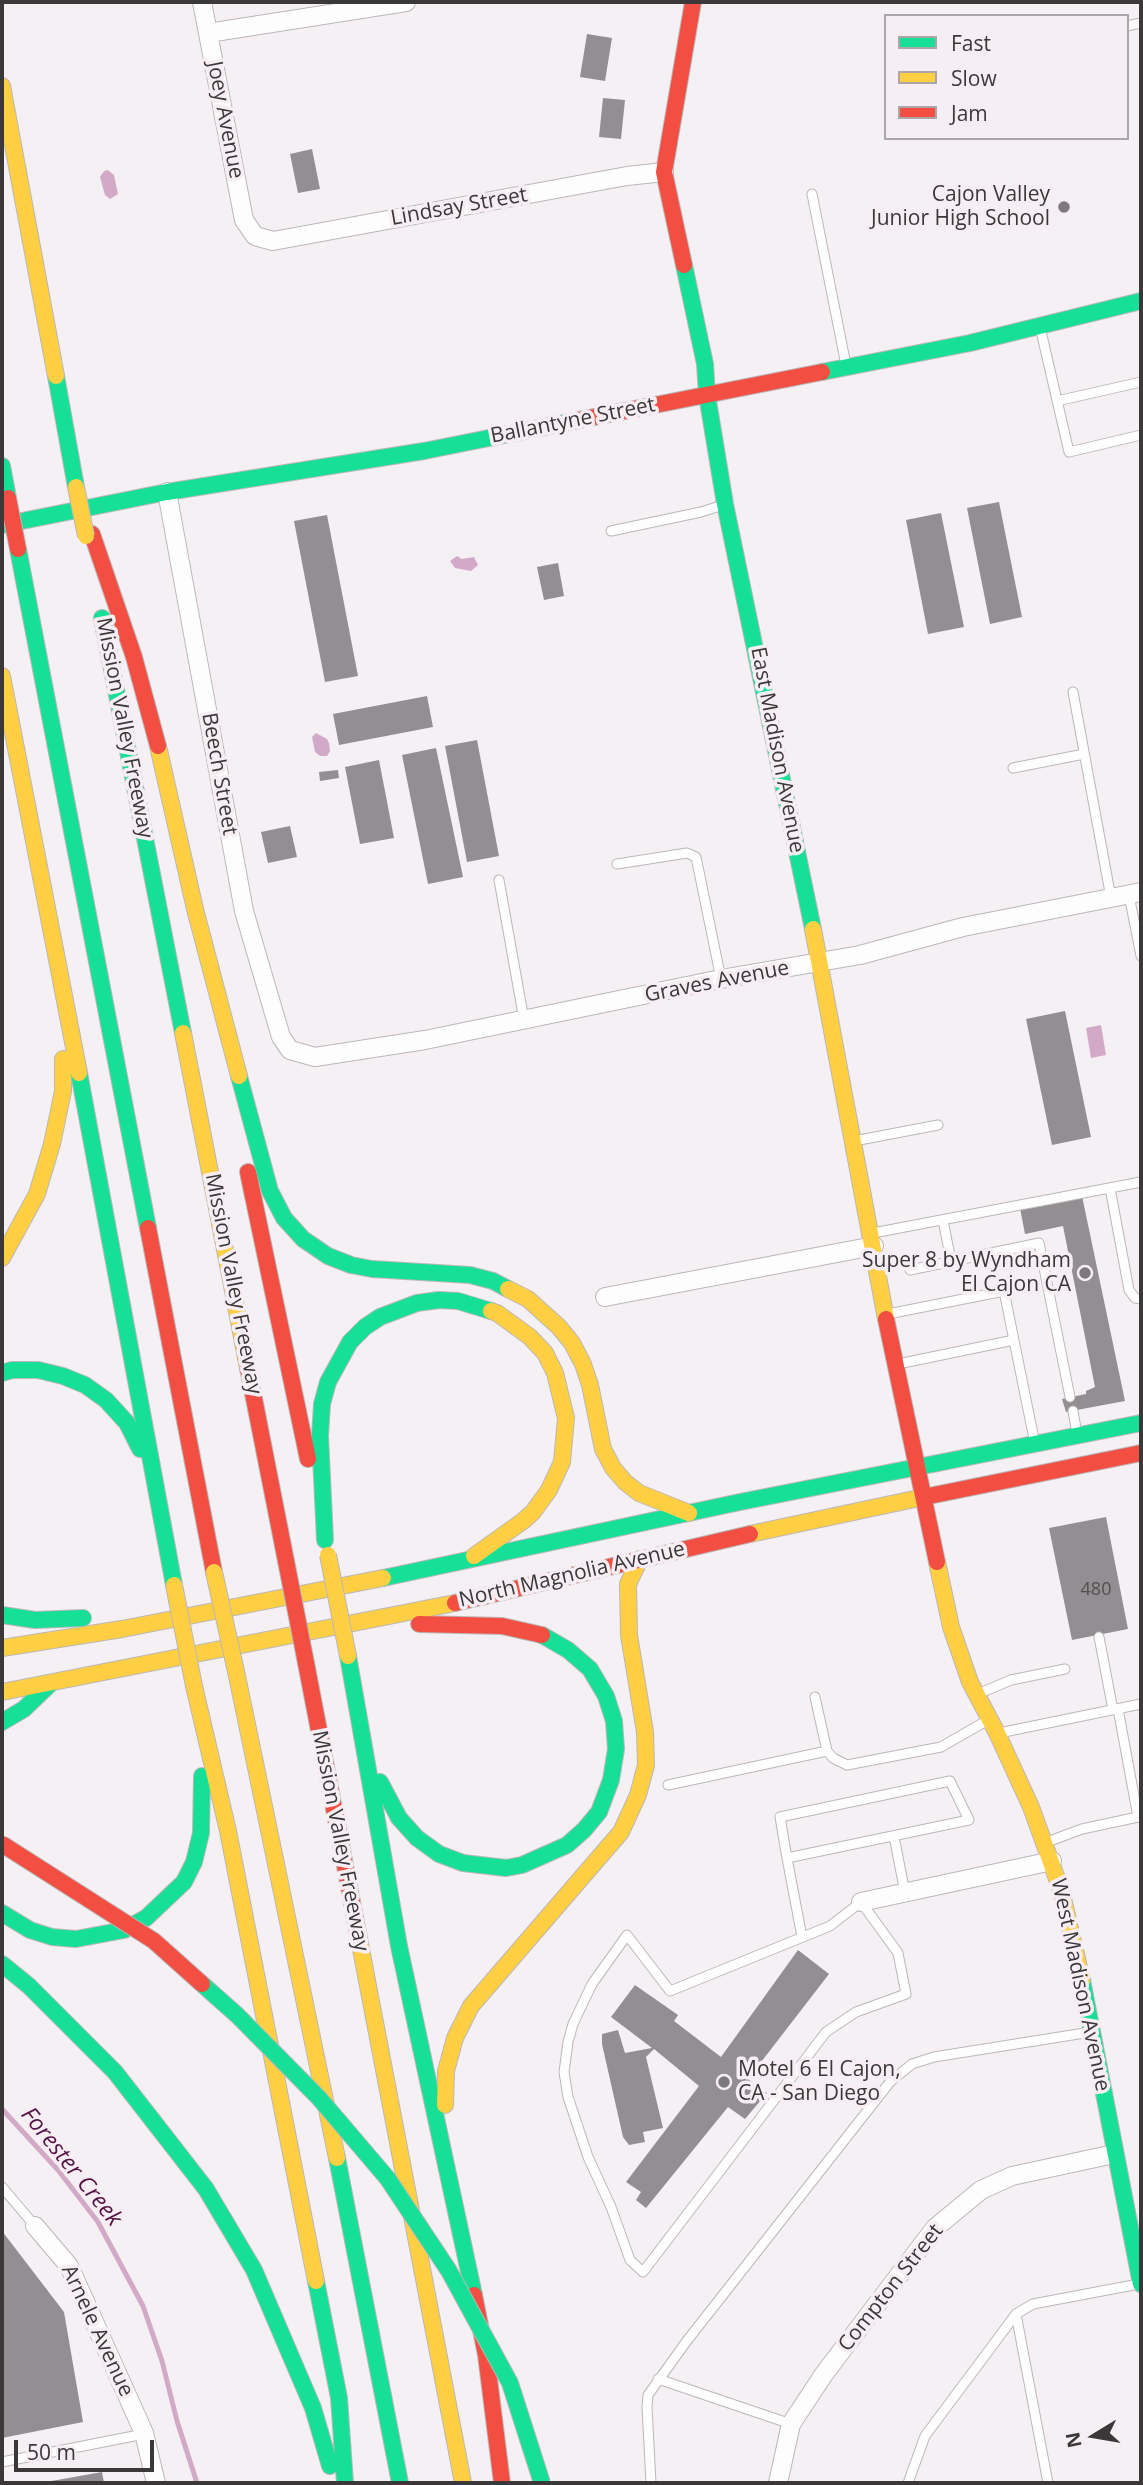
<!DOCTYPE html>
<style>
body{margin:0}
#map{position:relative;width:1143px;height:2485px;overflow:hidden;background:#f5f0f3;font-family:"Open Sans",sans-serif}
canvas{display:block}
.frame{position:absolute;inset:0;border:4px solid #3b383a;pointer-events:none}
.legend{position:absolute;left:884px;top:14px;width:245px;height:126px;box-sizing:border-box;background:#f7eef4;border:2px solid #aca5aa;margin:0;padding:9px 12px;list-style:none;font-size:21px;color:#3b383a}
.legend li{display:flex;align-items:center;gap:14px;height:35px}
.legend b{width:35px;border:2px solid #aca5aa}
.north{position:absolute;left:1059px;top:2401px;width:70px;height:70px;-webkit-text-stroke:5px #f7eef4;paint-order:stroke;rotate:259deg;font-size:19px;font-weight:700;line-height:28px;text-align:center;color:#3b383a}
.north::after{content:'';display:block;margin:auto;width:24px;height:32px;background:#3b383a;clip-path:polygon(50% 0,100% 100%,50% 72%,0 100%)}
.scale{position:absolute;left:14px;top:2440px;width:140px;height:32px;box-sizing:border-box;border:4px solid #3b383a;border-top:0;padding-left:9px;font-size:21px;line-height:24px;white-space:nowrap;color:#3b383a;-webkit-text-stroke:5px #f7eef4;paint-order:stroke}
</style>
<div id="map">
<canvas width="1143" height="2485"></canvas>
<div class="frame"></div>
<ul class="legend">
<li><b style="height:9px;background:#16e098"></b>Fast</li>
<li><b style="height:9px;background:#ffcf43"></b>Slow</li>
<li><b style="height:9px;background:#f24e42"></b>Jam</li>
</ul>
<div class="north">N</div>
<div class="scale">50 m</div>
</div>
<script>
const ctx = document.querySelector('canvas').getContext('2d');
ctx.lineJoin = 'round';
function paint(path, color) { ctx.fillStyle = color; ctx.fill(path, 'evenodd'); }
const toPath = rows => new Path2D(rows.map(r => 'M' + r).join(''));
function stroke(path, color, width, dash) { ctx.strokeStyle = color; ctx.lineWidth = width; ctx.lineCap = dash ? 'butt' : 'round'; ctx.setLineDash(dash || []); ctx.stroke(path); }
function label(font, color, halo, rows, align = 'center') {
  ctx.font = font + ' "Open Sans",sans-serif'; ctx.lineWidth = 7; ctx.setLineDash([]); ctx.textBaseline = 'middle'; ctx.strokeStyle = halo; ctx.fillStyle = color; for (const [text, x, y, turn = 0] of rows) {
    ctx.save(); ctx.translate(x, y); ctx.rotate((+turn || 0) * Math.PI / 180); ctx.textAlign = isNaN(turn) ? turn : align; if (halo) ctx.strokeText(text, 0, 0); ctx.fillText(text, 0, 0); ctx.restore();
  }
}
paint(toPath([
 [108,170,114,175,118,194,110,199,105,195,100,177,104,171],
 [457,556,462,559,474,557,478,565,471,571,455,568,450,561],
 [316,733,327,739,329,743,330,751,327,756,320,756,315,752,312,737],
 [1101,1025,1106,1055,1091,1058,1086,1028]
]), '#d2aac7');
stroke(toPath([
 [2,2109,58,2170,98,2222,143,2306,162,2361,177,2421,197,2483]
]), '#d2aac7', 5);
paint(toPath([
 [587,34,612,38,605,81,580,77],
 [603,98,625,100,621,139,599,137],
 [312,149,320,189,298,193,290,154],
 [999,502,1022,617,990,624,967,508],
 [941,513,964,627,928,634,906,520],
 [327,515,358,676,325,682,294,521],
 [558,563,564,596,544,600,537,567],
 [427,696,433,727,339,745,333,714],
 [477,740,499,856,467,862,445,746],
 [436,748,463,877,428,884,402,755],
 [379,760,394,838,360,844,345,767],
 [338,770,339,778,320,781,319,772],
 [290,826,297,857,268,863,261,832],
 [1065,1011,1091,1137,1052,1145,1026,1019],
 [1082,1196,1125,1401,1066,1412,1062,1399,1086,1394,1086,1391,1095,1387,1063,1226,1025,1234,1020,1208],
 [1106,1517,1128,1629,1072,1640,1049,1528],
 [798,1950,829,1974,748,2079,767,2093,745,2119,728,2107,646,2208,636,2200,641,2192,626,2182,699,2086,654,2049,646,2057,663,2128,643,2132,645,2142,629,2145,623,2137,602,2044,602,2034,618,2030,625,2053,652,2048,611,2017,635,1985,678,2015,674,2021,721,2057],
 [2,2231,64,2312,83,2422,2,2438],
 [102,2472,104,2483,47,2483,46,2482]
]), '#928e91');
const lane = toPath([
 [1127,26,1141,23],
 [812,194,846,365],
 [1040,327,1069,452,1141,435],
 [1057,401,1141,382],
 [611,531,701,512,723,505],
 [1073,692,1111,898],
 [1013,768,1084,754],
 [617,864,687,853,696,857,721,979],
 [499,880,524,1020],
 [1129,895,1141,956],
 [854,1141,938,1125],
 [1110,1188,1129,1290,1135,1298,1141,1299],
 [943,1220,951,1261],
 [873,1233,1141,1182],
 [910,1270,1039,1243,1070,1397],
 [888,1314,1004,1291,1034,1439],
 [898,1364,1014,1340],
 [1073,1411,1077,1434],
 [1099,1637,1113,1710],
 [978,1694,1011,1680,1065,1669],
 [815,1697,827,1751,833,1758,847,1765,941,1747,988,1720],
 [999,1733,1141,1704],
 [668,1785,827,1751],
 [894,1836,905,1893],
 [1047,1842,1082,1829,1138,1817,1118,1709],
 [787,1858,969,1820,950,1781,780,1817,787,1858,802,1937],
 [861,1902,898,1953,906,1994,856,2012,826,2032,643,2272,630,2260,611,2207,588,2157,568,2097,564,2072,568,2042,573,2024,592,1984,627,1935,670,1991,830,1926,861,1902],
 [2,2187,35,2226],
 [1016,2314,1048,2483],
 [658,2379,791,2424],
 [2,2462,144,2434],
 [651,2483,647,2407,648,2395,686,2342,890,2082,912,2064,934,2057,1091,2032],
 [908,2483,925,2436,1016,2314,1033,2304,1139,2284]
]);
const street = toPath([
 [202,2,244,220,255,236,273,241,627,176,664,172],
 [208,33,406,2],
 [167,492,244,911,281,1037,290,1050,315,1057,425,1040,721,979,860,955,963,927,1141,892],
 [605,1297,874,1246],
 [861,1902,1052,1861],
 [35,2226,69,2266,144,2433,156,2483],
 [778,2483,791,2424,824,2374,935,2228,981,2190,1012,2176,1114,2154]
]);
const fast = toPath([
 [684,265,705,364,707,395,725,504,813,929],
 [822,372,970,343,1141,301],
 [56,376,76,487],
 [2,466,8,498],
 [2,525,167,492,424,451,574,421],
 [18,549,148,1228],
 [102,618,183,1033],
 [79,1073,174,1585],
 [239,1076,270,1191,284,1218,303,1239,328,1256,351,1265,372,1269,470,1275,493,1281,508,1289],
 [2,1373,12,1370,38,1370,63,1376,85,1385,106,1400,127,1423,140,1449],
 [740,1502,1141,1423],
 [325,1540,320,1436,322,1404,328,1382,350,1342,365,1327,380,1317,417,1303,439,1300,458,1301,491,1311],
 [383,1578,740,1502],
 [2,1615,35,1620,83,1618],
 [348,1656,399,1946,474,2295],
 [2,1722,24,1709,49,1685],
 [380,1782,399,1818,417,1838,439,1854,463,1863,506,1868,522,1865,567,1845,584,1830,599,1812,611,1780,616,1749,614,1721,606,1696,590,1669,568,1650,542,1635],
 [2,1913,30,1930,52,1937,76,1939,124,1930,146,1918,184,1882,194,1862,201,1833,202,1776],
 [2,1964,29,1986,115,2072,206,2189,254,2270,313,2408,330,2466],
 [1082,1980,1141,2284],
 [337,2158,400,2483],
 [316,2281,339,2398,345,2483]
]);
const slow = toPath([
 [2,86,56,376],
 [2,676,79,1073],
 [158,746,195,909,239,1076],
 [813,929,886,1319],
 [183,1033,248,1368],
 [2,1258,37,1194,52,1144,63,1091,63,1059],
 [508,1289,528,1299,559,1327,572,1343,583,1364,590,1385,603,1449,613,1468,625,1482,639,1493,689,1513],
 [750,1534,924,1497],
 [474,1556,523,1521,533,1512,549,1490,562,1462,566,1418,555,1373,545,1353,530,1337,497,1313,491,1311],
 [937,1562,951,1627,970,1682,997,1733,1031,1807,1061,1890,1082,1980],
 [2,1648,122,1629,383,1578],
 [237,1676,337,2158],
 [194,1686,228,1831,316,2281],
 [2,1692,455,1603],
 [356,1923,463,2483],
 [445,2105,446,2071,455,2038,471,2006,621,1832,638,1795,646,1765,645,1732,629,1635,628,1584,640,1559]
]);
const jam = toPath([
 [684,265,664,172,693,2],
 [574,421,822,372],
 [92,534,134,657,158,746],
 [248,1172,308,1459],
 [148,1228,214,1572],
 [886,1319,937,1562],
 [248,1368,286,1561],
 [924,1497,1141,1453],
 [455,1603,750,1534],
 [419,1624,502,1626,542,1635],
 [306,1663,356,1923],
 [474,2295,486,2355,502,2483]
]);
stroke(lane, '#bbb7b9', 11);
stroke(street, '#bbb7b9', 20);
stroke(fast, '#bbb7b9', 18);
stroke(slow, '#bbb7b9', 18);
stroke(jam, '#bbb7b9', 18);
stroke(lane, '#fefdfd', 9);
stroke(street, '#fefdfd', 18);
stroke(fast, '#16e098', 16);
stroke(slow, '#ffcf43', 16);
stroke(jam, '#f24e42', 16);
const fastBridge = toPath([
 [202,1984,237,2015,319,2098,388,2179,449,2271,510,2383,542,2483]
]);
const slowBridge = toPath([
 [76,487,86,536],
 [328,1555,348,1656],
 [214,1572,237,1676],
 [174,1585,194,1686]
]);
const jamBridge = toPath([
 [8,498,18,549],
 [286,1561,306,1663],
 [2,1844,154,1941,202,1984]
]);
stroke(fastBridge, '#bbb7b9', 18, []);
stroke(slowBridge, '#bbb7b9', 18, []);
stroke(jamBridge, '#bbb7b9', 18, []);
stroke(fastBridge, '#16e098', 16);
stroke(slowBridge, '#ffcf43', 16);
stroke(jamBridge, '#f24e42', 16);
for (const [x, y, r, color] of [
 [1064,207,7,"#7c787b"],
 [1085,1273,7,"#7c787b"],
 [724,2082,7,"#7c787b"]
]) { const dot = new Path2D(); dot.arc(x, y, r, 0, 2 * Math.PI); ctx.fillStyle = color; ctx.fill(dot); stroke(dot, '#f7eef4', 2.5); }
label('18px', '#514e50', null, [
 ["480",1096,1590]
]);
label('21px', '#3b383a', '#f7eef4', [
 ["Joey Avenue",225,120,79],
 ["Lindsay Street",459,207,-10],
 ["Ballantyne Street",573,421,-11],
 ["Mission Valley Freeway",124,728,79],
 ["East Madison Avenue",777,750,79],
 ["Beech Street",219,774,80],
 ["Graves Avenue",717,982,-11],
 ["Mission Valley Freeway",233,1284,79],
 ["North Magnolia Avenue",572,1575,-13],
 ["Mission Valley Freeway",340,1841,79],
 ["West Madison Avenue",1080,1985,78],
 ["Compton Street",891,2288,-52],
 ["Arnele Avenue",97,2331,65]
]);
label('21px', '#3b383a', '#f7eef4', [
 ["Cajon Valley",1050,195],
 ["Junior High School",1050,219],
 ["Super 8 by Wyndham",1071,1261],
 ["El Cajon CA",1071,1285],
 ["Motel 6 El Cajon,",738,2070,"left"],
 ["CA - San Diego",738,2094,"left"]
], 'right');
label('italic 23px', '#541247', '#f7eef4', [
 ["Forester Creek",71,2167,51]
]);
</script>
